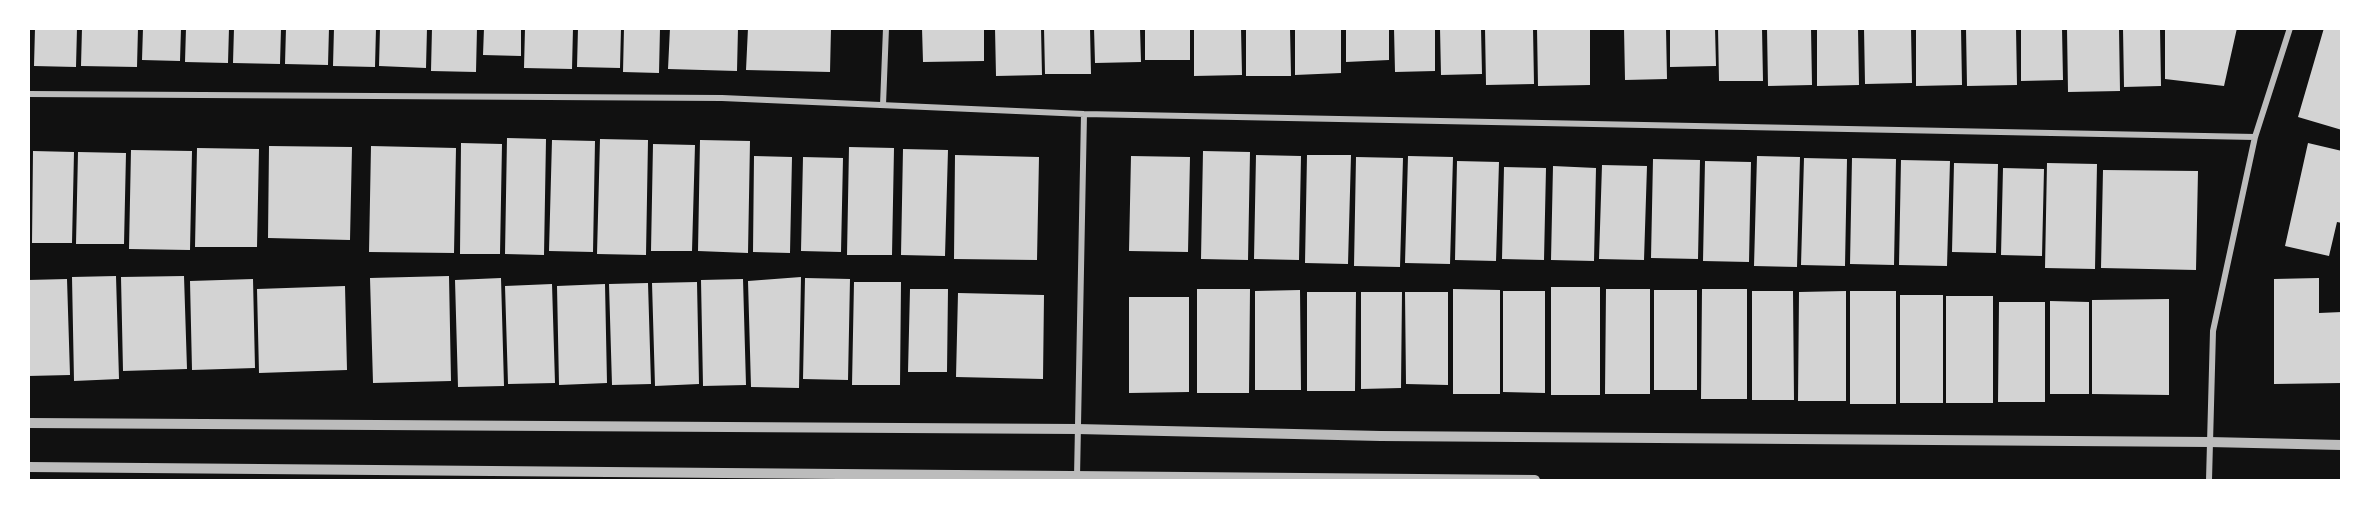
<!DOCTYPE html>
<style>
body{margin:0}
#map{position:relative;width:2370px;height:509px;overflow:hidden;background:#111;font-family:Signika,sans-serif}
canvas{display:block}
.frame{position:absolute;inset:0;border:30px solid #fff;pointer-events:none}
</style>
<div id="map">
<canvas width="2370" height="509"></canvas>
<div class="frame"></div>
</div>
<script>
const ctx = document.querySelector('canvas').getContext('2d');
ctx.lineJoin = 'round';
function paint(path, color) { ctx.fillStyle = color; ctx.fill(path, 'evenodd'); }
const toPath = rows => new Path2D(rows.map(r => 'M' + r).join(''));
function stroke(path, color, width, dash) { ctx.strokeStyle = color; ctx.lineWidth = width; ctx.lineCap = dash ? 'butt' : 'round'; ctx.setLineDash(dash || []); ctx.stroke(path); }
paint(toPath([
 [35,28,77,28,76,67,34,66],
 [82,28,138,28,137,67,81,66],
 [143,28,181,28,180,61,142,60],
 [186,28,229,28,228,63,185,62],
 [234,28,281,28,280,64,233,63],
 [286,28,329,28,328,65,285,64],
 [334,28,376,28,375,67,333,66],
 [380,28,427,28,426,68,379,66],
 [432,28,477,28,476,72,431,71],
 [484,28,521,28,521,56,483,55],
 [525,28,573,28,572,69,524,68],
 [578,28,621,28,620,68,577,67],
 [624,28,660,28,659,73,623,72],
 [670,28,738,28,737,71,668,69],
 [748,28,831,28,830,72,746,70],
 [922,28,984,28,984,61,923,62],
 [995,28,1041,28,1042,75,996,76],
 [1044,28,1090,28,1091,74,1045,74],
 [1094,28,1140,28,1141,62,1095,63],
 [1145,28,1190,28,1190,60,1145,60],
 [1194,28,1241,28,1242,75,1194,76],
 [1246,28,1290,28,1291,76,1246,76],
 [1295,28,1341,28,1341,73,1295,75],
 [1346,28,1389,28,1389,60,1346,62],
 [1394,28,1435,28,1435,71,1395,72],
 [1440,28,1481,28,1482,74,1441,75],
 [1485,28,1533,28,1534,84,1486,85],
 [1537,28,1590,28,1590,85,1538,86],
 [1624,28,1666,28,1667,79,1625,80],
 [1670,28,1715,28,1716,66,1670,67],
 [1718,28,1762,28,1763,81,1719,81],
 [1767,28,1811,28,1812,85,1768,86],
 [1817,28,1858,28,1859,85,1817,86],
 [1864,28,1911,28,1912,83,1865,84],
 [1916,28,1961,28,1962,85,1916,86],
 [1966,28,2016,28,2017,85,1967,86],
 [2021,28,2062,28,2063,80,2021,81],
 [2067,28,2119,28,2120,91,2068,92],
 [2123,28,2160,28,2161,86,2124,87],
 [2165,28,2237,28,2224,86,2165,79],
 [2324,28,2342,28,2342,130,2298,117],
 [507,138,546,139,544,255,505,254],
 [600,139,648,140,646,255,597,254],
 [552,140,595,141,593,252,549,251],
 [700,140,750,141,748,253,698,251],
 [461,143,502,144,500,254,460,254],
 [2308,143,2342,151,2342,223,2337,222,2329,256,2285,246],
 [653,144,695,145,692,251,651,251],
 [269,146,352,147,350,240,268,238],
 [371,146,456,148,454,253,369,252],
 [849,147,894,148,892,255,847,255],
 [197,148,259,149,257,247,195,247],
 [903,149,948,150,945,256,901,255],
 [131,150,192,151,190,250,129,249],
 [33,151,74,152,72,243,32,243],
 [1203,151,1250,152,1248,260,1201,259],
 [78,152,126,153,124,244,76,244],
 [955,155,1039,157,1037,260,954,259],
 [1256,155,1301,156,1299,260,1254,259],
 [1307,155,1351,155,1348,264,1305,263],
 [754,156,792,157,790,253,753,252],
 [1131,156,1190,157,1188,252,1129,251],
 [1408,156,1453,157,1450,264,1405,263],
 [1757,156,1800,157,1797,267,1754,266],
 [803,157,843,158,841,252,801,251],
 [1356,157,1403,158,1400,267,1354,266],
 [1804,158,1847,159,1845,266,1801,265],
 [1852,158,1896,159,1894,265,1850,264],
 [1653,159,1700,160,1698,259,1651,258],
 [1901,160,1950,161,1947,266,1899,265],
 [1457,161,1499,162,1496,261,1455,260],
 [1705,161,1751,162,1749,262,1703,261],
 [1954,163,1998,164,1996,253,1952,252],
 [2047,163,2097,164,2095,269,2045,268],
 [1602,165,1647,166,1644,260,1599,259],
 [1553,166,1596,168,1594,261,1551,260],
 [1504,167,1546,168,1544,260,1502,259],
 [2003,168,2044,169,2042,256,2001,255],
 [2103,170,2198,171,2196,270,2101,268],
 [116,276,119,379,74,381,72,277],
 [184,276,187,369,123,371,121,277],
 [449,276,451,381,373,383,370,278],
 [801,277,799,388,751,387,748,281],
 [501,278,504,386,458,387,455,280],
 [805,278,850,279,848,380,803,379],
 [2319,278,2319,313,2342,312,2342,383,2274,384,2274,279],
 [67,279,70,375,28,376,28,280],
 [253,279,255,368,192,370,190,281],
 [743,279,746,385,703,386,701,280],
 [697,282,699,384,655,386,652,283],
 [854,282,901,282,900,385,852,385],
 [648,283,651,384,612,385,609,284],
 [552,284,555,383,508,384,505,286],
 [605,284,607,383,559,385,557,286],
 [345,286,347,370,259,373,257,289],
 [1551,287,1600,287,1600,395,1551,395],
 [910,289,948,289,947,372,908,372],
 [1197,289,1250,289,1249,393,1197,393],
 [1453,289,1500,290,1500,394,1453,394],
 [1606,289,1650,289,1650,394,1605,394],
 [1702,289,1747,289,1747,399,1701,399],
 [1300,290,1301,390,1255,390,1255,291],
 [1654,290,1697,290,1697,390,1654,390],
 [1503,291,1545,291,1545,393,1503,392],
 [1752,291,1793,291,1794,400,1752,400],
 [1846,291,1846,401,1798,401,1799,292],
 [1850,291,1896,291,1896,404,1850,404],
 [1307,292,1356,292,1355,391,1307,391],
 [1361,292,1402,292,1401,388,1361,389],
 [1405,292,1448,292,1448,385,1406,384],
 [958,293,1044,295,1043,379,956,377],
 [1900,295,1943,295,1943,403,1900,403],
 [1946,296,1993,296,1993,403,1946,403],
 [1129,297,1189,297,1189,392,1129,393],
 [2169,299,2169,395,2092,394,2092,300],
 [2050,301,2089,302,2089,394,2050,394],
 [1999,302,2045,302,2045,402,1998,402]
]), '#d3d3d3');
stroke(toPath([
 [28,94,722,98,1084,114,2255,137],
 [883,105,886,28],
 [1077,477,1084,114],
 [2209,480,2213,331,2255,137,2290,28]
]), '#bcbcbc', 6);
stroke(toPath([
 [28,423,1077,429,1381,436,2209,442,2342,445],
 [28,467,1535,480]
]), '#bcbcbc', 10);
</script>
